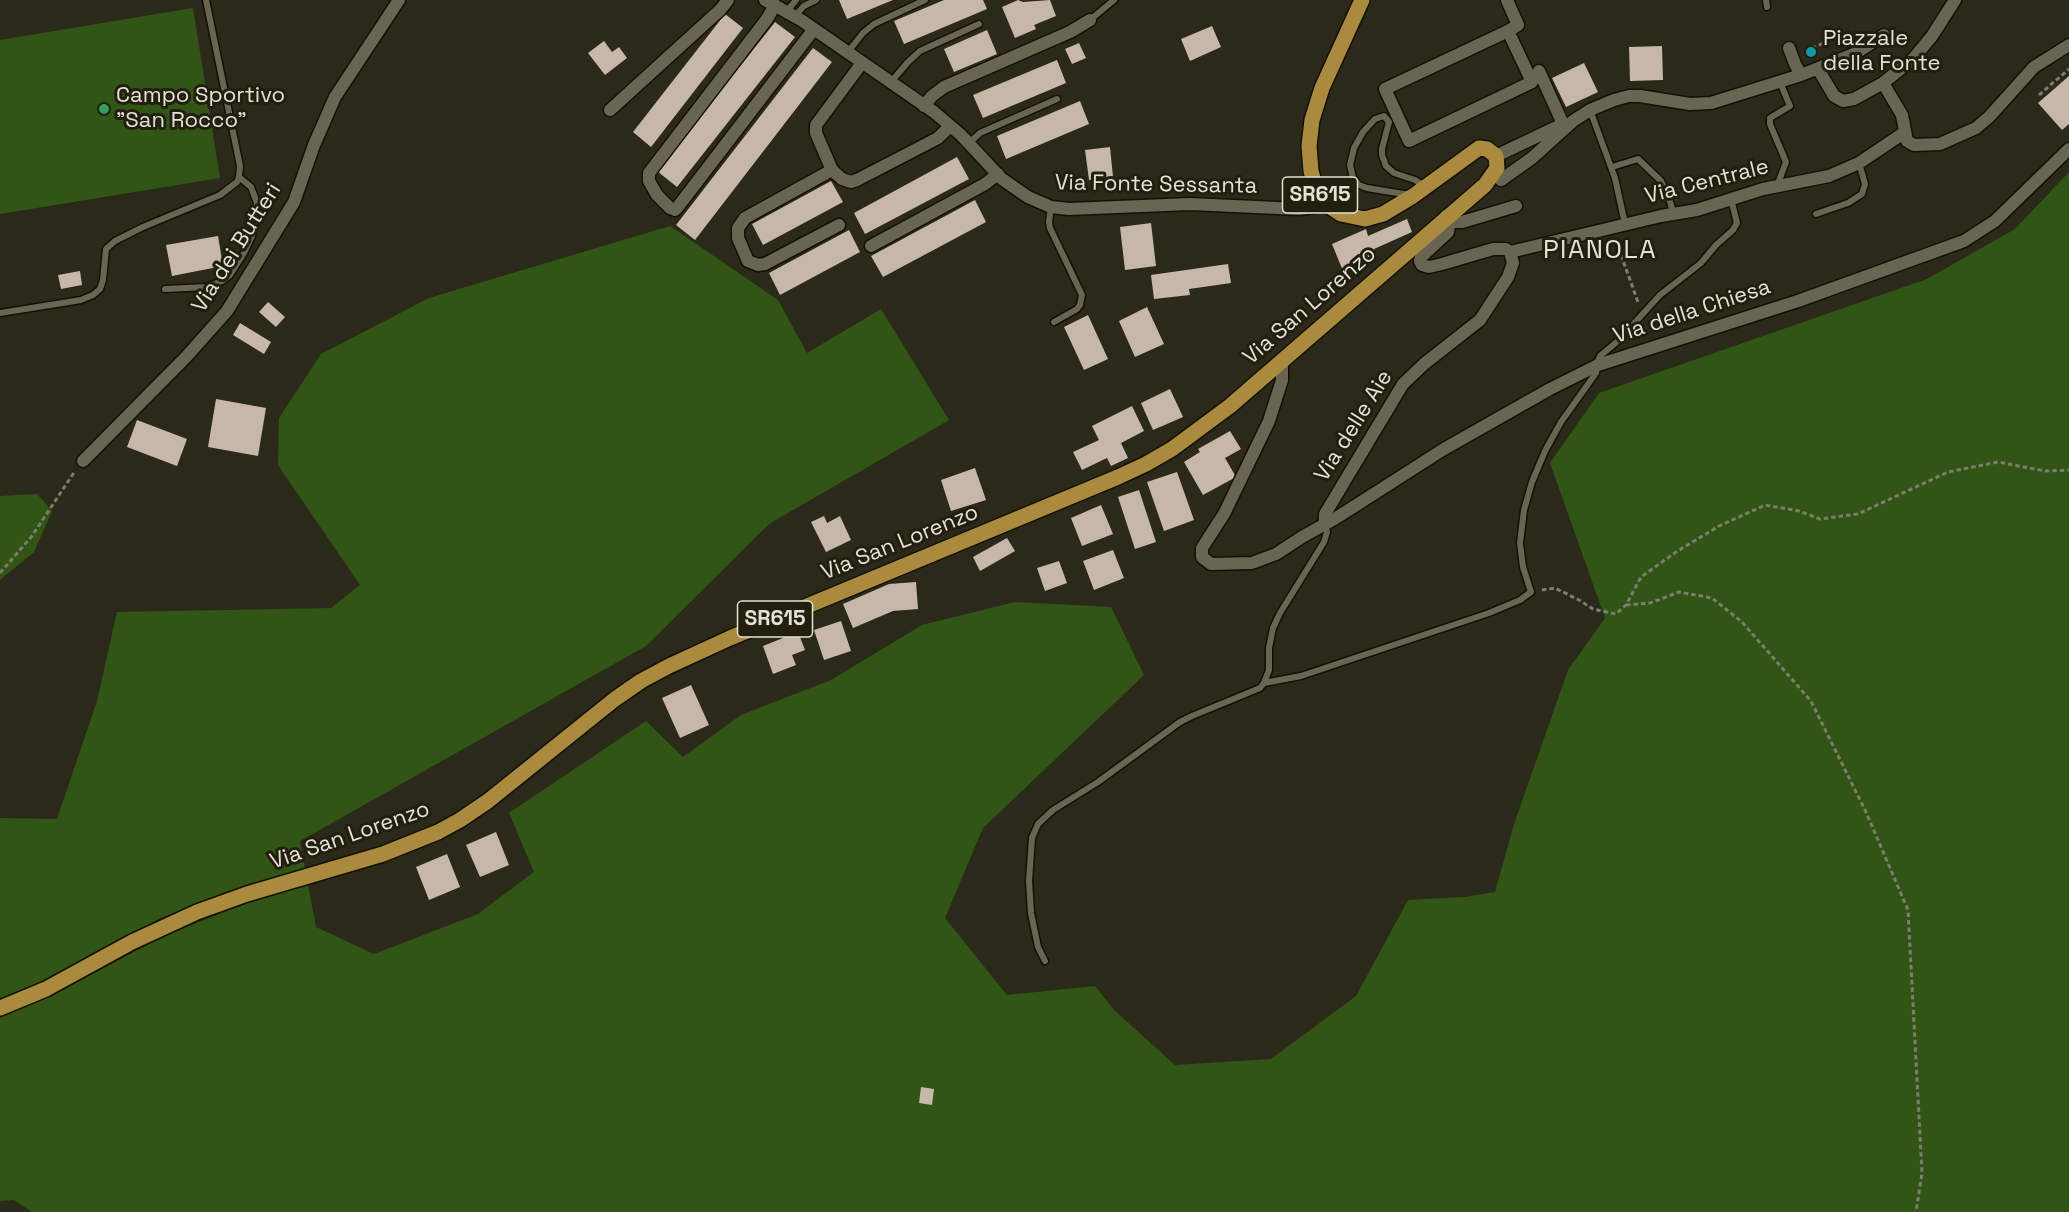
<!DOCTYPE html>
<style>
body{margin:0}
canvas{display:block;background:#2b2919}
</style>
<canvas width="2069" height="1212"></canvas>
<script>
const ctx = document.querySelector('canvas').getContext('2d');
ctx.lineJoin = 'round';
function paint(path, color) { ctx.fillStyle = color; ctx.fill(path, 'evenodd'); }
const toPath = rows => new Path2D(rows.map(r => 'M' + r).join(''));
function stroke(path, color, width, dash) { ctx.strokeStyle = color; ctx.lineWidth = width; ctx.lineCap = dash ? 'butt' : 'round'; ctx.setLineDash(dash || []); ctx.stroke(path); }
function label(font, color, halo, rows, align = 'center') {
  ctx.font = font + ' "Space Grotesk",sans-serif'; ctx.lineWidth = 6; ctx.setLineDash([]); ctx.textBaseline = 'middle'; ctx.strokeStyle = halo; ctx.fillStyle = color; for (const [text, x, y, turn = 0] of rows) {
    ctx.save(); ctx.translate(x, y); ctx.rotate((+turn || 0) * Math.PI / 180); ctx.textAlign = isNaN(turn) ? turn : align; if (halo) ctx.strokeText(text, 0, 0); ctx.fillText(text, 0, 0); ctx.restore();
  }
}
paint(toPath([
 [193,8,220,178,0,214,0,40],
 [2069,172,2069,1212,32,1212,14,1200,0,1201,0,1018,49,997,166,935,250,902,308,885,316,927,374,954,478,914,534,872,509,813,646,721,683,757,741,715,831,680,922,625,1015,602,1111,607,1144,675,983,828,945,918,1007,995,1095,986,1114,1010,1175,1065,1271,1059,1356,996,1408,900,1464,897,1495,892,1514,824,1568,670,1605,618,1550,463,1599,393,1927,279,2015,229],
 [670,226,778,300,807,353,881,309,949,420,769,524,646,646,300,841,305,868,245,886,159,919,42,981,0,999,0,818,57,819,97,701,117,612,331,608,360,585,278,465,279,418,321,354,429,298],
 [37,494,52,511,34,552,0,580,0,496]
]), '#315515');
paint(toPath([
 [839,0,893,0,847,19],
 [944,0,983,0,987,9,904,44,894,21],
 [1018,0,1023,2,1050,0,1056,16,1034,25,1036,29,1015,38,1002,7],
 [725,14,743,28,651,147,633,132],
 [775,22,795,37,677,187,657,171],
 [1212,26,1221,47,1190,61,1181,39],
 [987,30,997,54,954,72,944,49],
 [604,41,612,52,619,47,627,58,605,75,588,53],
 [1079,43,1086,58,1072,64,1065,49],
 [1662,46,1663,80,1630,81,1629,47],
 [813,48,832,62,695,240,676,225],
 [1057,60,1066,83,983,118,973,95],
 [1584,63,1598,92,1566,107,1552,78],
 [2069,76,2069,124,2062,130,2038,103],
 [1080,101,1089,124,1006,159,997,136],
 [1110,147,1113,177,1089,180,1085,150],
 [957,157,969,179,865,234,854,213],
 [831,181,843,202,763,245,752,224],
 [975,200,986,222,883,277,871,256],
 [1407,219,1412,232,1374,249,1377,256,1343,271,1332,244,1366,229,1368,236],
 [1151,223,1156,266,1125,270,1120,227],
 [849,230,860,252,780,295,769,273],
 [218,236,223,266,172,276,166,245],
 [1228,264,1231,283,1189,289,1190,295,1154,299,1151,275],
 [80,271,82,285,61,289,58,275],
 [268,302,285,317,276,327,259,312],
 [1147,307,1164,344,1135,357,1119,321],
 [1088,315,1108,359,1084,370,1064,327],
 [240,323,271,342,264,354,233,335],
 [1170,389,1183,417,1153,430,1141,403],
 [216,399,266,408,258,456,208,447],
 [1132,406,1144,431,1121,443,1128,458,1111,466,1107,458,1082,470,1073,452,1099,440,1092,426],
 [137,420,187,439,177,466,127,447],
 [1230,431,1241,449,1225,458,1236,477,1203,495,1184,462,1200,452,1198,449],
 [975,468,986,500,951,511,941,480],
 [1177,472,1194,520,1164,531,1147,482],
 [1139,490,1156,542,1135,549,1118,497],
 [1101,505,1113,534,1082,546,1071,518],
 [824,516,827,523,840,516,851,540,826,552,811,522],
 [1007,538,1015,551,980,571,973,557],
 [1113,550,1124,578,1094,590,1083,561],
 [1059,561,1067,583,1045,591,1037,568],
 [916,582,918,609,893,611,853,628,843,604,889,584],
 [841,621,851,651,824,660,814,630],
 [798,632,805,650,792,655,796,665,773,674,763,646],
 [691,685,709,725,680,738,662,698],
 [496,832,509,865,480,877,466,845],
 [447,854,460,887,429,900,416,867],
 [921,1087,934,1089,932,1105,919,1103]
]), '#c7b7a8');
const lane = toPath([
 [1766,0,1767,7],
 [787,11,796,0],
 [795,16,804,6,816,0],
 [1090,20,1114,0],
 [848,52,863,33,874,24,925,0],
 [891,82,908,62,920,51,979,24],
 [1590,110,1615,178,1625,224],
 [969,143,980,133,1057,99],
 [1612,167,1638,159,1661,181,1668,195,1674,215],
 [1777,186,1786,162,1770,124,1770,118,1790,106,1780,82],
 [1410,195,1367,188,1359,185,1353,178,1350,165,1354,148,1363,132,1375,119,1384,116,1389,122,1382,149,1382,155,1386,166,1394,173,1415,180,1424,186],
 [1051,207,1049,222,1050,228,1082,295,1080,305,1077,309,1054,322],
 [1816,214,1848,203,1862,194,1865,184,1859,163],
 [165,289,207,287,222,281,230,275,244,253,252,236,257,213,257,203,251,187,239,177],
 [0,313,81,300,93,295,100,289,103,280,106,249,115,241,143,227,220,195,237,182,239,177,240,166,206,0],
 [1264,683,1301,676,1489,613,1520,600,1531,592,1523,567,1520,543,1524,510,1532,482,1545,451,1561,422,1596,373,1598,361,1600,356,1619,340,1660,295,1701,263,1716,245,1733,230,1737,223,1731,199],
 [1045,961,1038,947,1031,913,1029,881,1032,838,1038,824,1053,810,1098,782,1180,722,1192,716,1260,688,1264,683,1269,670,1269,648,1273,628,1280,613,1324,542,1327,532,1325,525]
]);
const street = toPath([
 [765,0,801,20,934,112,961,135,1002,179,1028,197,1051,207,1069,209,1190,204,1299,209,1314,207,1324,200],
 [1507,0,1518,25,1508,31],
 [775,5,767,19,649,173,649,181,657,195,670,208,675,210,677,208,814,29],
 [1508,31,1532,82,1409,141,1385,89,1508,31],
 [1789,48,1795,64,1801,75,1856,53,1884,35],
 [862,63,816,125,816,133,832,170,842,179,851,182,857,180,938,138,950,126],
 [1818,69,1834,96,1843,101,1854,99,1883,83,1913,59,1932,36,1955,0],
 [1539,71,1563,124],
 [1883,83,1902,115,1907,141,1914,145,1940,144,1976,128,1989,117,2034,67,2069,45],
 [924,106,932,96,944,87,1070,32,1090,20],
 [610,110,720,10,728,0],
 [1496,156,1563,124],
 [832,170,745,218,738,228,738,238,748,261,758,265,765,264,839,225],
 [1501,180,1532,158,1573,121,1590,110,1614,100,1629,96,1640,96,1690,104,1711,103,1801,75],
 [1446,216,1453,222,1462,222,1516,206],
 [871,246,985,184,998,174],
 [1510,252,1661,216,1697,210,1763,189,1829,176,1859,163,1905,132],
 [1280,363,1282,367,1282,380,1269,421,1224,514,1202,548,1202,557,1211,564,1252,563,1276,554,1302,537,1336,518,1444,449,1550,389,1598,365,1798,301,1964,241,1995,221,2069,149],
 [83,461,186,357,227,311,294,202,314,145,335,97,399,0],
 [1325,524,1325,514,1403,384,1424,364,1480,320,1508,277,1513,263,1510,252,1506,249,1493,249,1442,264,1429,267,1422,265,1420,261,1421,257,1448,232,1450,220]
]);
const primary = toPath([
 [0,1008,46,989,132,942,197,912,247,894,383,854,438,832,460,820,488,801,615,699,641,681,669,666,730,638,1118,477,1146,464,1172,449,1199,429,1230,406,1485,185,1497,168,1496,156,1487,149,1479,148,1413,196,1383,214,1365,219,1341,214,1329,206,1324,200,1315,186,1311,171,1309,146,1312,120,1322,88,1362,0]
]);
stroke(lane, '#141104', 9);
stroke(street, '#141104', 15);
stroke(primary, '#141104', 18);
stroke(toPath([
 [1805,51,1826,42],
 [2039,95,2069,69],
 [1616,241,1638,302],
 [0,573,32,536,75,471],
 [1542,590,1555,588,1579,600,1593,609,1616,614,1626,605,1641,577,1676,552,1719,526,1765,505,1799,511,1820,519,1858,514,1948,472,1998,462,2045,471,2069,470],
 [1626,605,1650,603,1679,592,1712,598,1742,622,1811,701,1866,812,1908,910,1922,1173,1916,1212]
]), '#7e7c6e', 3, [4.5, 3]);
stroke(lane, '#686553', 6);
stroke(street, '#686553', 12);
stroke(primary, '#aa8b3d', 15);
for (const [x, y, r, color] of [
 [1811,52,6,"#0f9aa8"],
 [104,109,6,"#2e9e5b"]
]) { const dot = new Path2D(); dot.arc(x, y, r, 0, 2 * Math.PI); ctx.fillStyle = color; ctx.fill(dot); stroke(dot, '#221f0f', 2); }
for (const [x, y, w] of [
 [1320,195,75],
 [775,619,75]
]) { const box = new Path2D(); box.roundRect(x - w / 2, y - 18, w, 36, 4.5); ctx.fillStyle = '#221f0f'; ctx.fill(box); stroke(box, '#e3e2d7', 1.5); }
label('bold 21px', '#e3e2d7', null, [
 ["SR615",1320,195],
 ["SR615",775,619]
]);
label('22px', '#e3e2d7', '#221f0f', [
 ["Piazzale",1823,39],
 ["della Fonte",1823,64],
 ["Campo Sportivo",116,96],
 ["\"San Rocco\"",116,121]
], 'left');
label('22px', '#e3e2d7', '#221f0f', [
 ["Via Centrale",1707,182,-14],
 ["Via Fonte Sessanta",1156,185,1],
 ["Via dei Butteri",237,248,-58],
 ["Via San Lorenzo",1310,306,-41],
 ["Via della Chiesa",1692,312,-18],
 ["Via delle Aie",1354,426,-58],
 ["Via San Lorenzo",900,543,-22],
 ["Via San Lorenzo",350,836,-19]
]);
ctx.letterSpacing = '1.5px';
label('26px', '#e3e2d7', '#221f0f', [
 ["PIANOLA",1600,251]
]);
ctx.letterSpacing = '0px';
</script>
